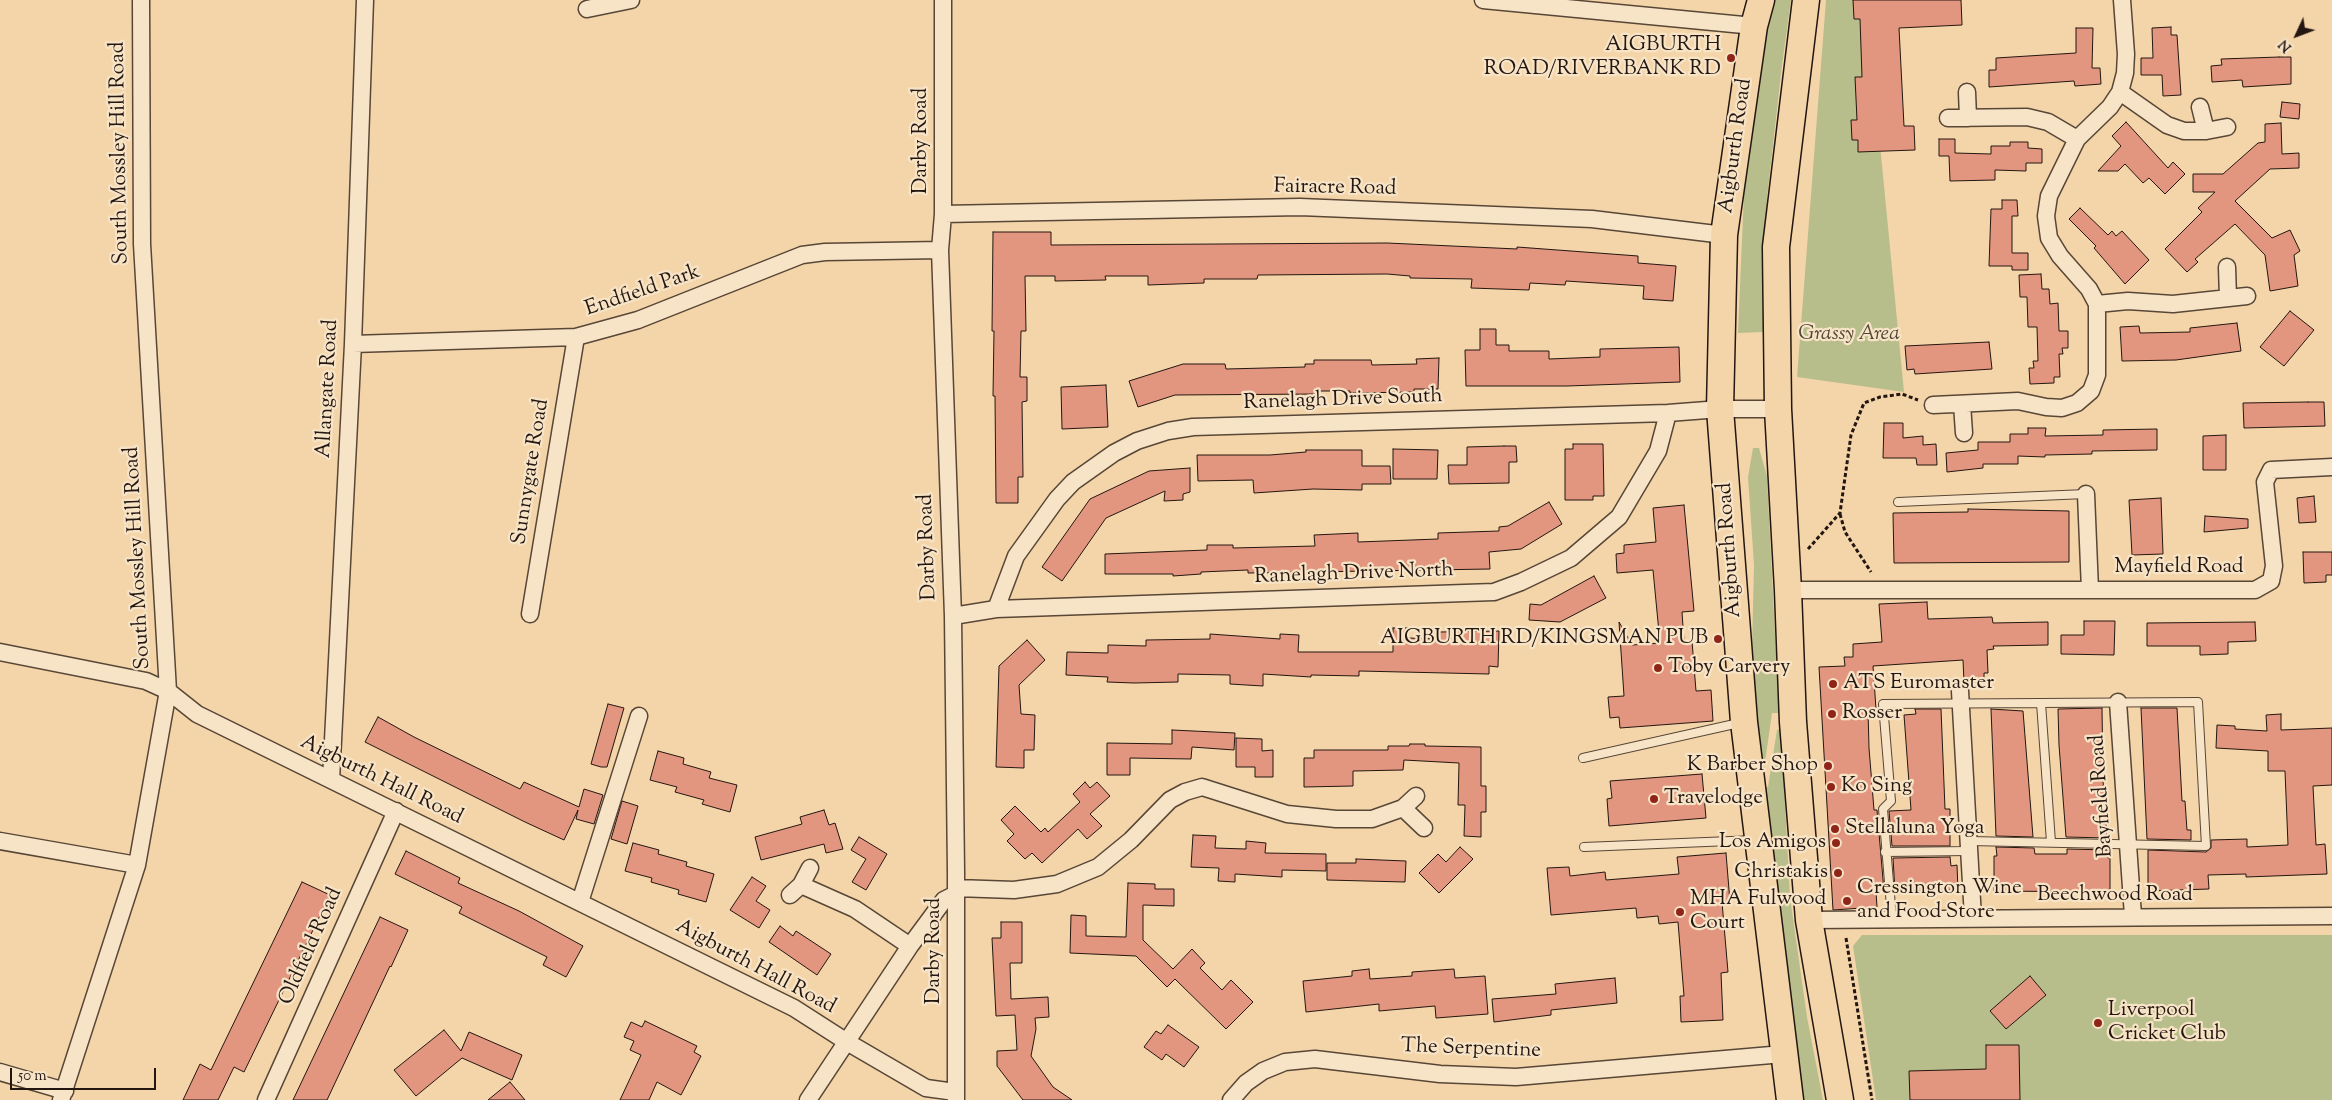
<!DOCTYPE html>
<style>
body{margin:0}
#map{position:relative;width:2332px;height:1100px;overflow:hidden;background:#f3d5a9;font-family:"Sorts Mill Goudy",serif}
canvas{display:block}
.north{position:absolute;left:2272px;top:10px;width:50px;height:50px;-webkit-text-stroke:4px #f7e4c7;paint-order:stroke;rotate:227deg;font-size:14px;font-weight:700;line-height:20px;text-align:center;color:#241610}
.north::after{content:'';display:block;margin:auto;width:18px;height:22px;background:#241610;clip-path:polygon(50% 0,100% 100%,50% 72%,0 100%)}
.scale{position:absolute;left:10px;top:1068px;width:146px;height:22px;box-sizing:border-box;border:2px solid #241610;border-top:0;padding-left:6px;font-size:15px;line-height:18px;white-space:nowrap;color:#241610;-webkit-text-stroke:4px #f7e4c7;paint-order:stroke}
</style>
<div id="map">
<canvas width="2332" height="1100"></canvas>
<div class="north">N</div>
<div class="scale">50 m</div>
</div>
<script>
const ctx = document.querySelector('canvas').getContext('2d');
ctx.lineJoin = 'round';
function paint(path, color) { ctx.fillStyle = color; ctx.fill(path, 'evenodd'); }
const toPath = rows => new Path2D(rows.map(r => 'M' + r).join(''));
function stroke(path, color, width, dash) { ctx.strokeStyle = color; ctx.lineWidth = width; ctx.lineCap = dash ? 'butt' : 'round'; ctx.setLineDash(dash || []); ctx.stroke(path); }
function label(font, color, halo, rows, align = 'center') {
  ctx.font = font + ' "Sorts Mill Goudy",serif'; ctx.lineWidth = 4.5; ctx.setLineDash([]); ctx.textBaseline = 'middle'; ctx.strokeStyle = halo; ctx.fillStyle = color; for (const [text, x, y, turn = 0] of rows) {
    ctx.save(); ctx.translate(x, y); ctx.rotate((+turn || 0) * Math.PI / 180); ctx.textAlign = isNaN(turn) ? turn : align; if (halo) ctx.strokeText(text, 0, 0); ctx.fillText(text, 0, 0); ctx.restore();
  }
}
paint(toPath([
 [1774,0,1791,0,1782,65,1767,198,1763,332,1738,333,1744,193,1761,62],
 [1826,0,1866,0,1904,392,1797,377],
 [1753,448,1759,448,1767,476,1779,713,1772,713,1764,769,1759,770,1755,735,1752,647,1754,565,1748,477],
 [1781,728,1790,897,1807,1017,1823,1100,1800,1100,1762,788,1768,787,1777,730],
 [1862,935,2332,935,2332,1100,1876,1100,1853,946]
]), '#b8be8b');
const building = toPath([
 [1853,0,1961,0,1962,25,1899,28,1904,126,1914,126,1915,150,1858,152,1858,140,1852,140,1851,120,1857,120,1855,77,1862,77,1860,19,1854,19,1853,0],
 [2171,27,2171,35,2177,35,2181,95,2163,96,2162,75,2141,75,2141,58,2153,58,2152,28,2171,27],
 [2076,28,2093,28,2092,68,2100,68,2101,84,2075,86,2074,81,1989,87,1989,70,1996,70,1996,58,2076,53,2076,28],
 [2279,57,2291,57,2291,84,2243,87,2242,80,2212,82,2211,66,2222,65,2221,59,2279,57],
 [2282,102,2300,104,2299,119,2280,117,2282,102],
 [2126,122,2168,168,2173,162,2185,174,2165,194,2149,178,2143,183,2125,164,2118,171,2098,171,2121,146,2112,136,2126,122],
 [2281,123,2282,154,2299,153,2299,168,2270,169,2235,201,2272,238,2290,230,2300,251,2294,255,2298,286,2270,291,2265,255,2235,224,2195,259,2198,262,2187,272,2165,249,2202,212,2198,208,2215,192,2193,192,2193,174,2223,174,2258,143,2265,142,2265,124,2281,123],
 [1939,139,1955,139,1955,153,1991,154,1991,146,2010,146,2010,142,2028,142,2028,148,2042,149,2042,163,2026,163,2026,171,1995,170,1995,180,1950,181,1949,156,1939,156,1939,139],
 [2002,200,2017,200,2018,216,2012,216,2012,253,2028,253,2028,270,2012,270,2012,266,1989,266,1991,209,2002,209,2002,200],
 [2080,208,2108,235,2112,231,2116,236,2122,231,2149,260,2125,284,2094,248,2096,246,2069,219,2080,208],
 [993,232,1051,232,1051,245,1387,243,1517,249,1517,247,1638,256,1638,263,1676,266,1673,301,1643,299,1644,286,1566,281,1565,285,1530,283,1529,290,1471,288,1472,279,1410,278,1410,276,1387,274,1258,275,1257,279,1204,279,1204,283,1148,285,1148,276,1105,276,1106,280,1055,281,1055,276,1025,276,1026,331,1021,331,1020,377,1027,377,1027,401,1022,402,1023,477,1018,477,1018,503,996,503,995,396,993,396,994,331,992,331,993,232],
 [2041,274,2042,289,2049,289,2050,304,2058,303,2059,331,2068,331,2068,348,2062,348,2063,354,2059,354,2060,377,2054,377,2054,383,2030,384,2029,368,2034,368,2033,361,2038,361,2037,327,2028,327,2027,297,2020,297,2019,275,2041,274],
 [2290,311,2314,330,2284,366,2260,347,2290,311],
 [2237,323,2241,351,2176,360,2122,361,2120,327,2139,326,2140,333,2190,332,2190,328,2237,323],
 [1480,329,1496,329,1496,345,1509,345,1509,351,1549,351,1549,359,1600,357,1600,349,1679,347,1680,382,1567,386,1466,386,1465,350,1480,350,1480,329],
 [1989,342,1992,369,1915,374,1914,369,1907,370,1905,346,1989,342],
 [1439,358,1438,389,1414,389,1414,392,1350,393,1350,391,1319,391,1319,394,1175,395,1138,407,1129,381,1183,364,1225,364,1226,369,1305,367,1305,364,1314,364,1314,360,1371,360,1372,365,1417,364,1416,359,1439,358],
 [1106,385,1108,427,1062,429,1061,387,1106,385],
 [2308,402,2324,402,2325,426,2244,428,2243,403,2308,402],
 [1884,423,1903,423,1903,438,1923,436,1923,445,1936,444,1937,465,1917,465,1916,458,1883,458,1884,423],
 [2028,428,2046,428,2045,436,2103,435,2103,430,2157,429,2157,450,2092,451,2092,454,2045,455,2045,457,2018,456,2018,464,1983,464,1983,468,1947,472,1946,453,1978,450,1978,442,2010,442,2010,434,2028,434,2028,428],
 [2226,435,2226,470,2203,470,2203,436,2226,435],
 [1573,444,1603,444,1604,496,1593,496,1593,500,1565,500,1565,449,1573,449,1573,444],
 [1504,446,1516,446,1517,462,1509,462,1509,483,1449,484,1448,465,1467,465,1467,447,1504,446],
 [1393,449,1438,450,1437,479,1393,479,1393,449],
 [1306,450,1362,450,1362,466,1390,466,1391,484,1362,484,1362,490,1313,489,1254,493,1253,480,1198,481,1197,455,1270,455,1306,452,1306,450],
 [1190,468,1190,492,1183,494,1183,500,1164,501,1165,491,1106,518,1062,581,1042,567,1090,499,1149,471,1190,468],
 [2314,496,2316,522,2299,523,2297,498,2314,496],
 [2161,498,2163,554,2132,555,2129,500,2161,498],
 [1549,502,1562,524,1521,549,1489,552,1490,569,1248,573,1248,570,1201,572,1201,574,1173,576,1173,574,1105,574,1105,554,1207,550,1207,545,1233,545,1233,548,1315,546,1314,535,1358,533,1358,542,1438,539,1438,533,1499,531,1499,527,1508,526,1549,502],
 [1684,505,1694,611,1682,612,1684,641,1692,641,1696,691,1711,690,1713,721,1620,728,1619,717,1610,718,1608,697,1624,696,1619,622,1632,645,1660,643,1653,570,1617,573,1616,554,1624,553,1624,545,1656,542,1653,508,1684,505],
 [1968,509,2069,511,2069,562,1894,563,1893,513,1968,512,1968,509],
 [2205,516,2248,519,2248,528,2204,532,2205,516],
 [2303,552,2332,552,2332,575,2326,575,2326,582,2304,583,2303,552],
 [1594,576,1606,598,1560,622,1529,620,1530,604,1541,605,1594,576],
 [1927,602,1928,619,1992,617,1993,623,2048,622,2048,645,1993,646,1994,649,1987,650,1988,673,1984,673,1984,682,1964,682,1963,660,1873,666,1876,709,1868,710,1869,748,1874,810,1877,810,1884,891,1876,892,1877,907,1833,910,1819,667,1845,666,1844,657,1853,657,1853,644,1882,642,1879,604,1927,602],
 [2084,621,2115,621,2114,655,2061,654,2061,635,2084,635,2084,621],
 [2255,622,2256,641,2228,642,2228,654,2200,655,2200,646,2147,646,2147,623,2255,622],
 [1393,628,1409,628,1408,638,1439,639,1440,632,1499,631,1498,667,1489,666,1489,674,1359,671,1359,676,1311,675,1311,677,1263,674,1263,686,1230,684,1230,675,1178,674,1178,682,1134,683,1107,682,1108,677,1066,675,1067,652,1108,653,1108,645,1146,646,1146,640,1210,639,1210,634,1280,639,1280,634,1299,635,1298,652,1393,652,1393,628],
 [1027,640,1045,660,1019,685,1021,714,1035,715,1034,750,1024,750,1024,768,996,767,999,666,1027,640],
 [608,704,624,708,607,767,601,767,591,764,608,704],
 [2102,708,2103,780,2107,838,2066,837,2059,745,2058,709,2102,708],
 [2141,708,2177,708,2182,801,2185,801,2187,830,2191,830,2191,840,2147,839,2141,708],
 [1915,709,1941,709,1945,809,1950,809,1950,846,1892,846,1889,811,1911,810,1904,715,1916,714,1915,709],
 [1991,709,2023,711,2033,837,1996,836,1991,709],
 [2281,714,2281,730,2332,728,2332,785,2313,786,2316,845,2325,844,2327,874,2246,877,2246,874,2208,875,2209,889,2148,891,2148,850,2206,852,2211,848,2211,840,2247,839,2247,847,2288,845,2285,771,2268,771,2268,751,2216,748,2217,725,2235,726,2235,729,2267,731,2266,715,2281,714],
 [378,717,414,737,520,789,524,782,579,807,584,789,603,795,594,824,576,819,578,810,564,840,525,822,365,742,378,717],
 [1172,730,1235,733,1234,750,1192,747,1191,759,1130,758,1130,775,1107,775,1107,743,1172,744,1172,730],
 [1236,738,1262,739,1262,751,1273,750,1273,777,1255,777,1255,767,1236,767,1236,738],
 [1410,744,1425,744,1425,746,1481,747,1481,786,1486,786,1486,812,1481,812,1481,837,1464,836,1465,805,1458,805,1459,763,1404,760,1403,770,1353,771,1353,786,1304,787,1304,758,1314,758,1314,750,1388,750,1388,746,1409,746,1410,744],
 [658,751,684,758,683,764,711,772,709,778,737,785,730,812,702,804,704,800,675,792,677,787,650,780,658,751],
 [1702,774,1706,818,1609,826,1607,799,1612,798,1610,781,1702,774],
 [1085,782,1090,788,1097,782,1110,796,1090,814,1102,826,1087,839,1078,829,1042,863,1032,853,1025,859,1007,841,1014,834,1001,820,1015,806,1041,832,1045,828,1048,832,1080,802,1073,794,1085,782],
 [622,801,638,806,627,844,611,839,622,801],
 [824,810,829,825,835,823,843,849,826,853,824,844,761,860,755,837,802,824,800,817,824,810],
 [1193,835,1216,836,1215,848,1246,849,1246,841,1266,843,1265,853,1326,854,1326,871,1282,870,1282,877,1235,874,1235,882,1218,881,1219,868,1191,867,1193,835],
 [859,837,887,854,866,890,852,882,866,859,851,850,859,837],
 [633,843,659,850,658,854,687,862,686,866,714,874,706,902,678,894,679,890,651,882,652,878,625,871,633,843],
 [1460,847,1473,859,1439,893,1419,873,1438,854,1446,862,1460,847],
 [1996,847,2034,848,2035,854,2067,854,2067,849,2108,850,2108,858,2110,858,2110,892,1994,891,1994,856,1997,856,1996,847],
 [406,851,460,878,458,883,519,911,583,946,566,977,543,965,547,957,459,913,462,907,395,874,406,851],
 [1726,853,1730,902,1722,902,1728,972,1721,973,1723,1020,1681,1022,1680,996,1684,996,1678,922,1659,924,1658,916,1637,918,1636,908,1551,915,1547,868,1569,867,1570,876,1605,872,1606,880,1679,874,1677,857,1726,853],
 [1950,857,1951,866,1957,865,1958,890,1895,891,1893,858,1950,857],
 [1356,859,1406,861,1405,882,1327,880,1327,863,1356,863,1356,859],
 [752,877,766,886,756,901,770,910,759,928,730,910,752,877],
 [302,882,330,895,244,1072,234,1067,218,1100,183,1100,200,1064,211,1070,302,882],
 [1128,883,1155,884,1155,889,1174,889,1174,906,1143,905,1143,940,1173,969,1192,949,1205,963,1200,968,1222,990,1231,980,1253,1002,1226,1029,1175,979,1167,987,1136,956,1070,953,1071,915,1086,916,1086,936,1126,937,1128,883],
 [380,917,408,930,391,967,390,966,327,1100,293,1100,380,917],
 [1001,922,1022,922,1022,963,1010,963,1011,999,1048,997,1049,1017,1035,1018,1036,1029,1031,1056,1053,1087,1072,1100,1023,1100,997,1066,997,1051,1017,1050,1015,1015,996,1016,992,938,1001,938,1001,922],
 [780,926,793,936,796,931,831,954,817,975,769,942,780,926],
 [1369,969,1370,979,1412,976,1412,972,1454,969,1455,978,1485,976,1488,1014,1436,1018,1435,1006,1379,1011,1379,1004,1306,1012,1303,981,1352,976,1352,971,1369,969],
 [2030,976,2046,995,2006,1029,1990,1011,2030,976],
 [1615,978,1617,1003,1551,1010,1551,1015,1494,1022,1492,999,1556,994,1555,984,1615,978],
 [645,1021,697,1046,694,1052,701,1056,681,1095,657,1082,649,1100,620,1100,641,1055,630,1050,634,1041,624,1037,631,1022,642,1027,645,1021],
 [1168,1025,1199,1047,1184,1067,1166,1054,1162,1060,1144,1047,1156,1031,1161,1034,1168,1025],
 [444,1030,461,1051,469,1032,522,1055,512,1080,462,1058,416,1096,394,1070,444,1030],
 [1986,1045,2019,1045,2020,1100,1910,1100,1909,1071,1986,1069,1986,1045],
 [510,1082,525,1100,488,1100,510,1082]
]);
paint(building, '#e2957f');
stroke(building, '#241610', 1);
const service = toPath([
 [1898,502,2086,494],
 [2041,703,2051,842],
 [1583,758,1739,723],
 [1584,847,1755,840],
 [1885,852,1969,851],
 [1892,919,1883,809,1891,801,1883,704,2198,702,2206,846,1969,841]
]);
const minor = toPath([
 [943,0,943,214,940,250,953,616,956,873,956,1100],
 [1483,0,1754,26],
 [587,9,631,0],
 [1967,92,1968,118],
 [2120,92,2167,125,2184,131,2206,131,2227,127],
 [2200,107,2206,131],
 [1948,118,2027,117,2048,122,2077,139],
 [943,214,1300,207,1592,219,1724,235],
 [2227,267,2228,298],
 [2097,304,2128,301,2173,304,2247,296],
 [353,344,576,337,638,320,802,255,825,252,940,250],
 [1962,404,1964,433],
 [1933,405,2018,401,2046,407,2062,408,2077,403,2091,391,2097,375,2097,304,2089,289,2060,256,2049,238,2046,216,2049,196,2077,139,2110,107,2120,92,2125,73,2126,54,2122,0],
 [2086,494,2090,590],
 [1788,590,2255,590,2271,581,2274,566,2265,482,2271,470,2332,467],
 [996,609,1016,556,1057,499,1073,482,1114,453,1137,441,1168,431,1193,427,1668,413,1720,409,1778,409],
 [530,614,576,337],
 [953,616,996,609,1494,592,1521,582,1571,558,1619,517,1658,451,1668,413],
 [0,652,146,681,168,691,197,714,794,1008,847,1042,926,1088,955,1092],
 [1960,691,1973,918],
 [2118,702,2133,916],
 [331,780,353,344,365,0],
 [1403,808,1424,828],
 [0,841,137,865],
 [801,885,855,909,910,946],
 [956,888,1014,890,1057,884,1098,867,1131,840,1170,800,1185,792,1202,787,1287,814,1336,819,1372,819,1403,808,1416,796],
 [790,895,801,885,810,868],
 [580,902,639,716],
 [1809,920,2332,916],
 [0,1072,65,1091],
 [61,1100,137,865,168,691,142,244,141,0],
 [266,1100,396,811],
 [808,1100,910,946,944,900,956,894],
 [1231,1100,1246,1083,1263,1071,1285,1062,1315,1059,1440,1074,1516,1077,1783,1054]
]);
const trunk = toPath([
 [1761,0,1754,26,1724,235,1720,409,1744,722,1790,1100],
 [1806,0,1776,247,1778,409,1788,590,1793,722,1809,920,1840,1100]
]);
stroke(service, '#584636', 10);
stroke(minor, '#584636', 19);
stroke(trunk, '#241610', 29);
stroke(toPath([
 [1840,514,1845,532,1871,572],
 [1808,549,1840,513,1851,435,1864,403,1880,397,1902,394,1918,400],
 [1846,938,1872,1100]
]), '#241610', 3, [4, 2.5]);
stroke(service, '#f7e4c7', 8);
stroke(minor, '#f7e4c7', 16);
stroke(trunk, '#f3d5a9', 26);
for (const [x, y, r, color] of [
 [1731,58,5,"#8f2418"],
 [1718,639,5,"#8f2418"],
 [1658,668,5,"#8f2418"],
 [1833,684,5,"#8f2418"],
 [1832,714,5,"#8f2418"],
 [1828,766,5,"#8f2418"],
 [1831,787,5,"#8f2418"],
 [1654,799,5,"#8f2418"],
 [1835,829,5,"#8f2418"],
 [1836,843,5,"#8f2418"],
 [1838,873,5,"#8f2418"],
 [1847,901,5,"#8f2418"],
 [1680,912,5,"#8f2418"],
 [2098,1023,5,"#8f2418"]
]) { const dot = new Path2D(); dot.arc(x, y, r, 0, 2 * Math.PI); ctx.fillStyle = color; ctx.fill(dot); stroke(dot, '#f7e4c7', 2); }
label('21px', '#241610', '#f7e4c7', [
 ["AIGBURTH",1721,46,"right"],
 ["ROAD/RIVERBANK RD",1721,70,"right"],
 ["AIGBURTH RD/KINGSMAN PUB",1708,639,"right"],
 ["Toby Carvery",1668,668],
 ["ATS Euromaster",1843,684],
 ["Rosser",1842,714],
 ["K Barber Shop",1818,766,"right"],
 ["Ko Sing",1841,787],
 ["Travelodge",1664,799],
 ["Stellaluna Yoga",1845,829],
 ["Los Amigos",1826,843,"right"],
 ["Christakis",1828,873,"right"],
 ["Cressington Wine",1857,889],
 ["and Food Store",1857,913],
 ["MHA Fulwood",1690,900],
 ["Court",1690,924],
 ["Liverpool",2108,1011],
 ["Cricket Club",2108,1035]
], 'left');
label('21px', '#241610', '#f7e4c7', [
 ["Darby Road",922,141,-90],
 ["Aigburth Road",1737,146,-82],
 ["South Mossley Hill Road",121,153,-91],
 ["Fairacre Road",1335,189,1],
 ["Endfield Park",643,292,-19],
 ["Allangate Road",329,389,-87],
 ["Ranelagh Drive South",1343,401,-2],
 ["Sunnygate Road",532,472,-81],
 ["Darby Road",929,547,-92],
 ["Aigburth Road",1731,550,-94],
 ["South Mossley Hill Road",139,558,-93],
 ["Mayfield Road",2179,568],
 ["Ranelagh Drive North",1354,575,-2],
 ["Aigburth Hall Road",381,781,26],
 ["Bayfield Road",2103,796,-94],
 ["Beechwood Road",2115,896],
 ["Oldfield Road",312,947,-66],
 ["Darby Road",935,951,-90],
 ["Aigburth Hall Road",755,968,28],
 ["The Serpentine",1471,1050,2]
]);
label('italic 21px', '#504835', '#f7e4c7', [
 ["Grassy Area",1849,335]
]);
</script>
